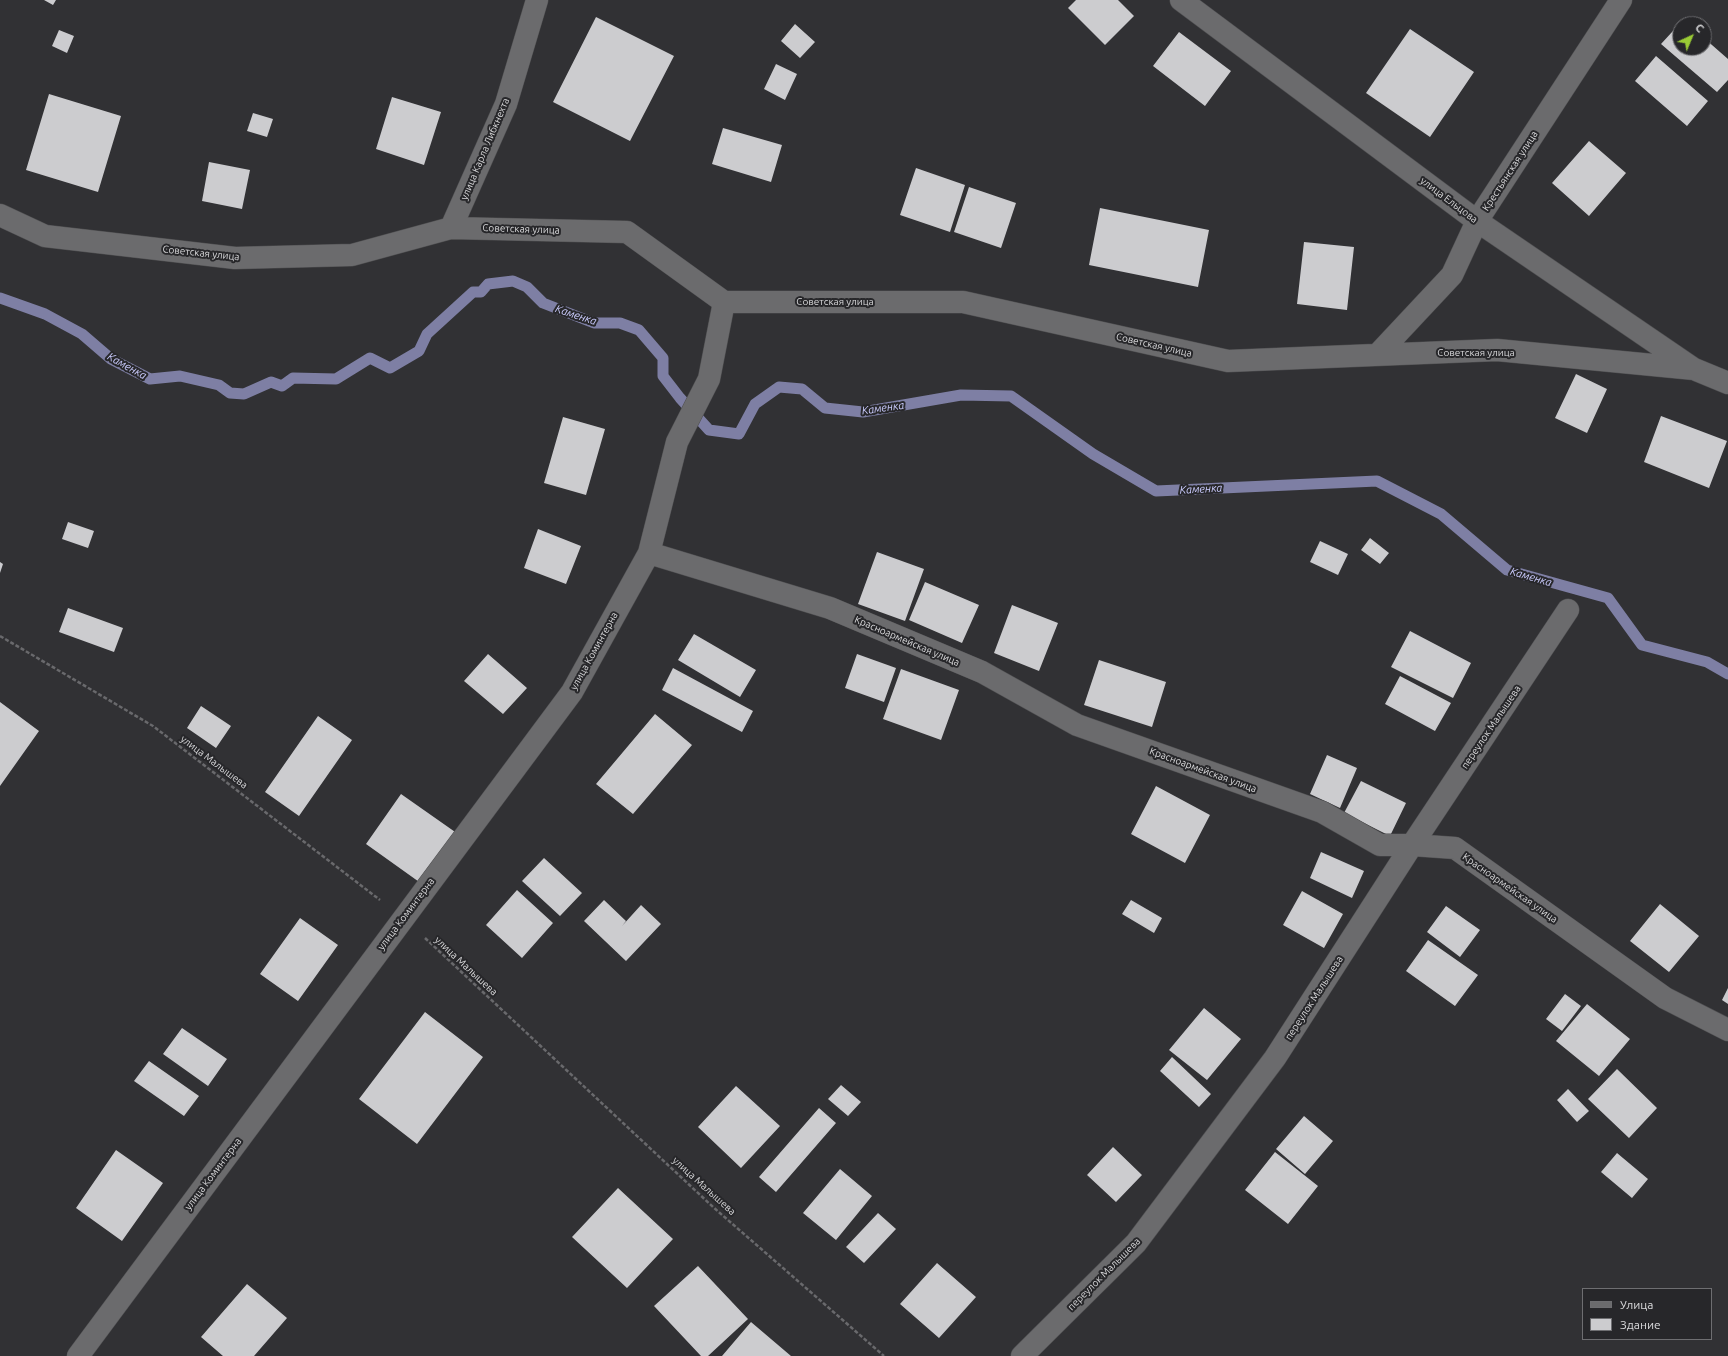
<!DOCTYPE html>
<meta charset="utf-8">
<style>
body{margin:0}
#map{position:relative;width:1728px;height:1356px;overflow:hidden;background:#313134;font-family:Ubuntu,sans-serif}
canvas{display:block}
.legend{position:absolute;left:1582px;top:1288px;width:130px;height:52px;box-sizing:border-box;background:#27272a;border:1px solid #6e6e71;margin:0;padding:5px 7px;list-style:none;font-size:12px;color:#d9d9db}
.legend li{display:flex;align-items:center;gap:8px;height:20px}
.legend b{width:20px;border:1px solid #6e6e71}
.north{position:absolute;left:1672px;top:16px;width:40px;height:40px;box-sizing:border-box;background:#27272a;border:1px solid #6e6e71;border-radius:50%;rotate:44deg;font-size:11px;font-weight:700;line-height:16px;text-align:center;color:#d9d9db}
.north::after{content:'';display:block;margin:auto;width:14px;height:18px;background:#9acb35;clip-path:polygon(50% 0,100% 100%,50% 72%,0 100%)}
</style>
<div id="map">
<canvas width="1728" height="1356"></canvas>
<ul class="legend">
<li><b style="height:5px;background:#6b6b6d"></b>Улица</li>
<li><b style="height:11px;background:#cccccf"></b>Здание</li>
</ul>
<div class="north">С</div>
</div>
<script>
const ctx = document.querySelector('canvas').getContext('2d');
ctx.lineJoin = 'round';
const toPath = rows => new Path2D(rows.map(r => 'M' + r).join(''));
function stroke(path, color, width, dash) { ctx.strokeStyle = color; ctx.lineWidth = width; ctx.lineCap = dash ? 'butt' : 'round'; ctx.setLineDash(dash || []); ctx.stroke(path); }
function paint(path, color) { ctx.fillStyle = color; ctx.fill(path, 'evenodd'); }
function label(font, color, halo, rows, align = 'center') {
  ctx.font = font + ' Ubuntu,sans-serif'; ctx.lineWidth = 4; ctx.setLineDash([]); ctx.textBaseline = 'middle'; ctx.strokeStyle = halo; ctx.fillStyle = color; for (const [text, x, y, turn = 0] of rows) {
    ctx.save(); ctx.translate(x, y); ctx.rotate((+turn || 0) * Math.PI / 180); ctx.textAlign = isNaN(turn) ? turn : align; if (halo) ctx.strokeText(text, 0, 0); ctx.fillText(text, 0, 0); ctx.restore();
  }
}
stroke(toPath([
 [0,298,45,314,82,334,111,359,150,379,180,376,219,385,230,393,244,394,271,382,282,386,293,378,336,379,370,358,390,368,419,351,427,334,473,292,481,292,488,284,513,281,527,287,543,303,594,323,620,323,639,330,663,358,663,376,680,398,709,430,739,434,755,404,779,387,802,389,825,408,863,412,961,395,1011,396,1093,454,1156,491,1377,481,1441,514,1507,570,1608,598,1642,645,1707,662,1728,674]
]), '#7e7fa4', 11);
paint(toPath([
 [44,0,56,0,53,5],
 [1076,0,1118,0,1134,16,1105,45,1068,8],
 [596,17,674,56,630,141,553,102],
 [1683,20,1687,24,1680,24,1680,48,1704,48,1704,38,1728,59,1728,80,1717,92,1661,44],
 [795,24,815,42,800,58,781,41],
 [1410,29,1474,72,1430,137,1366,93],
 [59,30,74,36,67,53,52,46],
 [1179,32,1231,71,1205,106,1153,66],
 [1656,56,1708,101,1687,126,1635,81],
 [776,64,797,74,785,100,764,89],
 [49,94,121,116,98,192,26,170],
 [392,97,441,112,424,165,376,149],
 [253,113,273,119,267,137,247,131],
 [723,128,782,145,771,182,712,164],
 [1589,141,1626,173,1589,216,1552,183],
 [209,162,250,170,242,209,202,201],
 [916,168,965,185,950,232,900,215],
 [969,187,1016,203,1001,248,954,232],
 [1100,208,1209,230,1198,287,1089,265],
 [1304,242,1354,247,1347,310,1297,304],
 [1576,374,1607,389,1587,433,1555,418],
 [1661,416,1727,441,1709,488,1644,462],
 [563,417,605,429,586,495,544,483],
 [68,522,94,531,88,548,62,539],
 [538,529,581,546,566,584,524,568],
 [1370,538,1389,553,1380,564,1361,550],
 [1320,541,1348,554,1338,575,1310,562],
 [877,552,924,569,905,621,858,604],
 [0,562,3,564,0,573],
 [925,582,979,605,962,643,909,620],
 [1012,605,1058,623,1039,671,994,653],
 [68,608,123,628,114,652,59,632],
 [1410,631,1471,663,1453,698,1391,667],
 [694,634,756,670,740,697,678,660],
 [488,654,527,688,503,714,464,681],
 [857,654,896,668,884,702,845,688],
 [1099,660,1166,682,1152,727,1084,705],
 [673,668,753,711,742,732,662,690],
 [901,669,959,690,941,740,883,719],
 [1400,676,1451,703,1435,731,1385,704],
 [0,702,39,731,0,786],
 [201,706,231,726,216,748,187,728],
 [655,714,692,745,633,814,596,784],
 [318,716,352,740,299,816,265,792],
 [1327,755,1357,768,1340,808,1310,794],
 [1361,781,1406,803,1390,836,1344,813],
 [1156,786,1210,815,1185,863,1131,834],
 [401,794,458,834,422,884,366,844],
 [1321,852,1364,871,1352,898,1310,878],
 [544,858,582,893,560,916,522,881],
 [517,890,553,923,522,958,486,925],
 [1302,891,1343,914,1324,948,1283,925],
 [604,900,626,921,622,926,641,905,661,924,626,961,584,921],
 [1131,900,1162,918,1154,933,1122,914],
 [1660,904,1699,936,1669,972,1630,941],
 [1446,906,1480,930,1460,957,1427,932],
 [300,918,338,945,298,1001,260,974],
 [1428,940,1478,975,1455,1006,1406,971],
 [1728,988,1728,1004,1722,1000],
 [1565,994,1581,1006,1562,1031,1546,1019],
 [1587,1004,1630,1039,1599,1076,1556,1041],
 [1204,1008,1241,1039,1207,1080,1169,1050],
 [425,1012,483,1057,417,1144,359,1099],
 [182,1028,227,1059,208,1086,163,1054],
 [1172,1057,1211,1094,1199,1107,1160,1071],
 [149,1061,199,1096,184,1116,134,1081],
 [1617,1069,1657,1108,1629,1138,1588,1099],
 [841,1085,861,1102,848,1116,828,1099],
 [736,1086,780,1126,741,1168,698,1127],
 [1568,1089,1589,1111,1577,1122,1557,1100],
 [819,1108,836,1123,776,1192,759,1177],
 [1304,1116,1333,1141,1305,1174,1276,1149],
 [1113,1147,1142,1175,1116,1202,1087,1175],
 [116,1150,163,1183,122,1241,76,1208],
 [1275,1152,1318,1186,1288,1224,1245,1190],
 [1617,1153,1648,1179,1632,1198,1601,1172],
 [840,1169,872,1196,836,1240,803,1213],
 [618,1188,673,1239,627,1288,572,1237],
 [878,1213,896,1229,864,1263,846,1247],
 [937,1263,976,1297,939,1338,900,1304],
 [698,1266,748,1319,708,1356,701,1356,654,1306],
 [247,1284,287,1318,254,1356,223,1356,201,1337],
 [751,1322,791,1356,722,1356]
]), '#cccccf');
const street = toPath([
 [1181,0,1477,221,1694,369,1728,383],
 [0,215,45,236,235,258,352,255,451,228,627,232,724,302,963,302,1228,361,1497,350,1694,369],
 [451,228,506,104,537,0],
 [1378,354,1452,275,1477,221,1621,0],
 [649,553,830,608,982,672,1077,725,1322,812,1380,845,1412,845,1455,848,1665,998,1728,1030],
 [78,1356,572,692,649,553,677,442,709,379,724,302],
 [1022,1356,1136,1243,1275,1058,1412,845,1568,610]
]);
stroke(street, '#4f4f51', 23);
stroke(toPath([
 [0,636,153,726,380,900],
 [425,938,713,1207,884,1356]
]), '#69696c', 2.5, [4, 2]);
stroke(street, '#6b6b6d', 22);
label('10px', '#d9d9db', '#27272a', [
 ["улица Карла Либкнехта",485,149,-67],
 ["Крестьянская улица",1510,171,-57],
 ["улица Ельцова",1449,200,37],
 ["Советская улица",521,229,2],
 ["Советская улица",201,253,6],
 ["Советская улица",835,302],
 ["Советская улица",1154,345,13],
 ["Советская улица",1476,353],
 ["Красноармейская улица",907,641,23],
 ["улица Коминтерна",594,651,-61],
 ["переулок Малышева",1491,727,-56],
 ["улица Малышева",214,762,37],
 ["Красноармейская улица",1203,770,20],
 ["Красноармейская улица",1510,888,35],
 ["улица Коминтерна",406,914,-53],
 ["улица Малышева",466,966,43],
 ["переулок Малышева",1314,998,-57],
 ["улица Коминтерна",213,1174,-53],
 ["улица Малышева",704,1186,42],
 ["переулок Малышева",1104,1274,-45]
]);
label('italic 11px', '#cccdff', '#27272a', [
 ["Каменка",576,315,18],
 ["Каменка",127,366,29],
 ["Каменка",883,408,-8],
 ["Каменка",1201,489,-3],
 ["Каменка",1531,577,16]
]);
</script>
